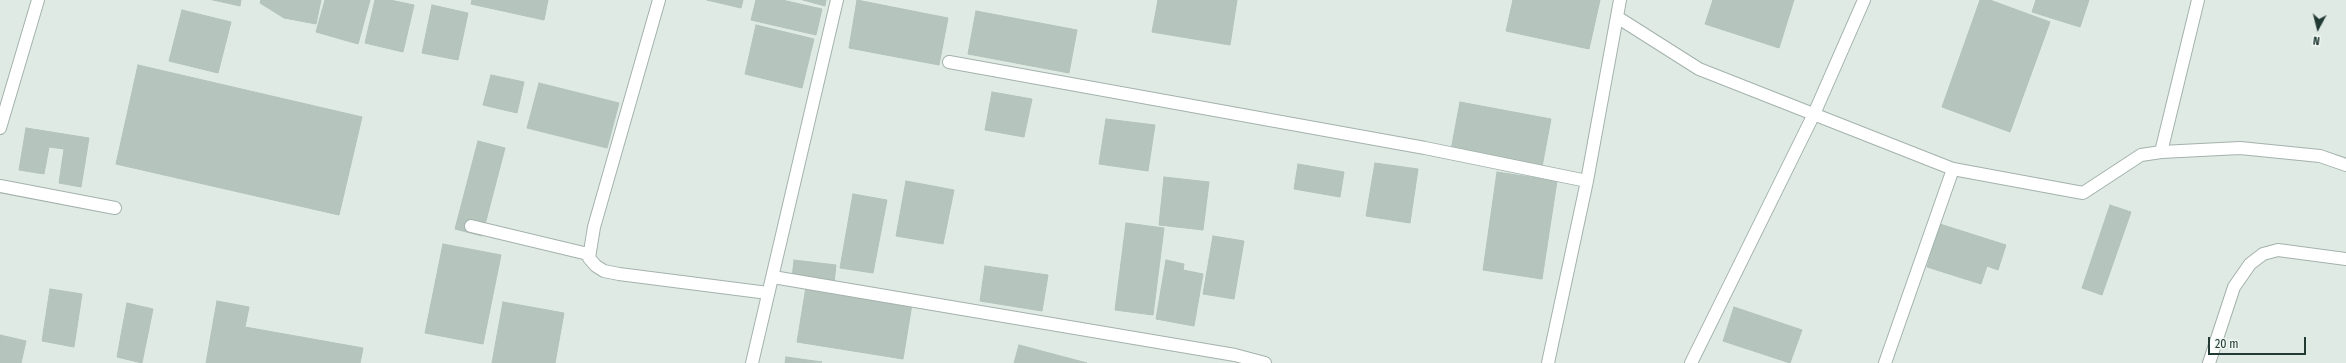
<!DOCTYPE html>
<style>
body{margin:0}
#map{position:relative;width:2346px;height:363px;overflow:hidden;background:#e0eae5;font-family:"Fira Sans Condensed",sans-serif}
canvas{display:block}
.north{position:absolute;left:2298px;top:8px;width:40px;height:40px;-webkit-text-stroke:3px #f0f7f3;paint-order:stroke;rotate:187deg;font-size:11px;font-weight:700;line-height:16px;text-align:center;color:#213a33}
.north::after{content:'';display:block;margin:auto;width:14px;height:18px;background:#213a33;clip-path:polygon(50% 0,100% 100%,50% 72%,0 100%)}
.scale{position:absolute;left:2208px;top:337px;width:98px;height:18px;box-sizing:border-box;border:2px solid #213a33;border-top:0;padding-left:5px;font-size:12px;line-height:14px;white-space:nowrap;color:#213a33;-webkit-text-stroke:3px #f0f7f3;paint-order:stroke}
</style>
<div id="map">
<canvas width="2346" height="363"></canvas>
<div class="north">N</div>
<div class="scale">20 m</div>
</div>
<script>
const ctx = document.querySelector('canvas').getContext('2d');
ctx.lineJoin = 'round';
function paint(path, color) { ctx.fillStyle = color; ctx.fill(path, 'evenodd'); }
const toPath = rows => new Path2D(rows.map(r => 'M' + r).join(''));
function stroke(path, color, width, dash) { ctx.strokeStyle = color; ctx.lineWidth = width; ctx.lineCap = dash ? 'butt' : 'round'; ctx.setLineDash(dash || []); ctx.stroke(path); }
const building = toPath([
 [213,0,241,0,240,6,213,0],
 [261,0,321,0,316,24,284,18,260,3,261,0],
 [325,0,370,0,358,44,316,32,325,0],
 [375,0,390,0,414,5,403,52,365,43,375,0],
 [472,0,548,0,544,20,471,4,472,0],
 [707,0,743,0,741,8,707,0],
 [756,0,782,0,822,9,816,35,751,20,756,0],
 [803,0,826,0,825,6,803,0],
 [857,0,948,18,939,65,849,48,857,0],
 [1158,0,1237,0,1230,45,1152,32,1158,0],
 [1513,0,1600,0,1589,49,1506,31,1513,0],
 [1713,0,1794,0,1779,48,1705,24,1713,0],
 [1980,0,1990,0,2050,22,2010,132,1942,107,1980,0],
 [2036,0,2089,0,2080,27,2032,12,2036,0],
 [432,5,468,13,458,60,422,53,432,5],
 [182,10,231,22,218,73,169,61,182,10],
 [976,11,1077,30,1069,73,968,54,976,11],
 [756,25,814,39,802,88,745,74,756,25],
 [138,65,362,117,339,215,116,164,138,65],
 [491,75,524,82,517,113,483,105,491,75],
 [539,83,619,103,607,148,527,128,539,83],
 [992,92,1032,99,1024,137,985,130,992,92],
 [1460,102,1551,119,1542,167,1451,150,1460,102],
 [1106,119,1155,125,1148,171,1099,164,1106,119],
 [26,128,89,138,81,187,59,183,64,149,49,147,44,174,19,170,26,128],
 [478,141,505,148,482,236,455,229,478,141],
 [1375,163,1418,169,1410,223,1366,216,1375,163],
 [1298,164,1344,172,1340,197,1294,189,1298,164],
 [1497,172,1557,181,1542,279,1483,270,1497,172],
 [1164,177,1209,182,1203,230,1159,225,1164,177],
 [906,181,954,190,943,244,896,236,906,181],
 [853,194,887,200,873,273,840,268,853,194],
 [2110,205,2131,212,2102,295,2082,288,2110,205],
 [1126,223,1164,228,1153,315,1115,310,1126,223],
 [1940,224,2006,245,1998,270,1987,266,1981,284,1927,267,1940,224],
 [1213,236,1244,241,1234,299,1203,294,1213,236],
 [443,244,501,255,483,344,425,333,443,244],
 [794,260,836,265,834,283,792,279,794,260],
 [1166,260,1184,264,1183,270,1203,274,1194,326,1156,319,1166,260],
 [985,266,1048,275,1042,311,980,301,985,266],
 [806,287,912,304,903,359,797,342,806,287],
 [50,289,82,294,74,347,42,341,50,289],
 [217,301,249,307,245,327,363,348,360,363,206,363,217,301],
 [503,302,564,313,555,363,492,363,503,302],
 [127,303,153,309,142,363,117,357,127,303],
 [1734,307,1802,330,1790,363,1723,341,1734,307],
 [0,335,26,341,21,363,0,363,0,335],
 [1019,345,1087,363,1014,363,1019,345],
 [786,357,822,362,785,363,786,357]
]);
paint(building, '#b5c5be');
stroke(building, '#b2c3bc', 1);
const service = toPath([
 [2161,152,2198,0],
 [2209,363,2234,287,2250,264,2263,254,2278,250,2346,259]
]);
const minor = toPath([
 [659,0,594,227,589,258,596,266,604,271,619,274,768,293],
 [1617,17,1699,69,1953,169,2083,193,2141,155,2161,152,2240,148,2320,156,2346,165],
 [949,62,1425,148,1587,181],
 [0,128,38,0],
 [0,186,115,208],
 [471,226,588,254],
 [773,277,1235,355,1265,363],
 [752,363,837,0],
 [1548,363,1587,181,1620,0],
 [1691,363,1814,114,1864,0],
 [1885,363,1953,169]
]);
stroke(service, '#a3b2ac', 14);
stroke(minor, '#a3b2ac', 14);
stroke(service, '#fff', 12);
stroke(minor, '#fff', 12);
</script>
